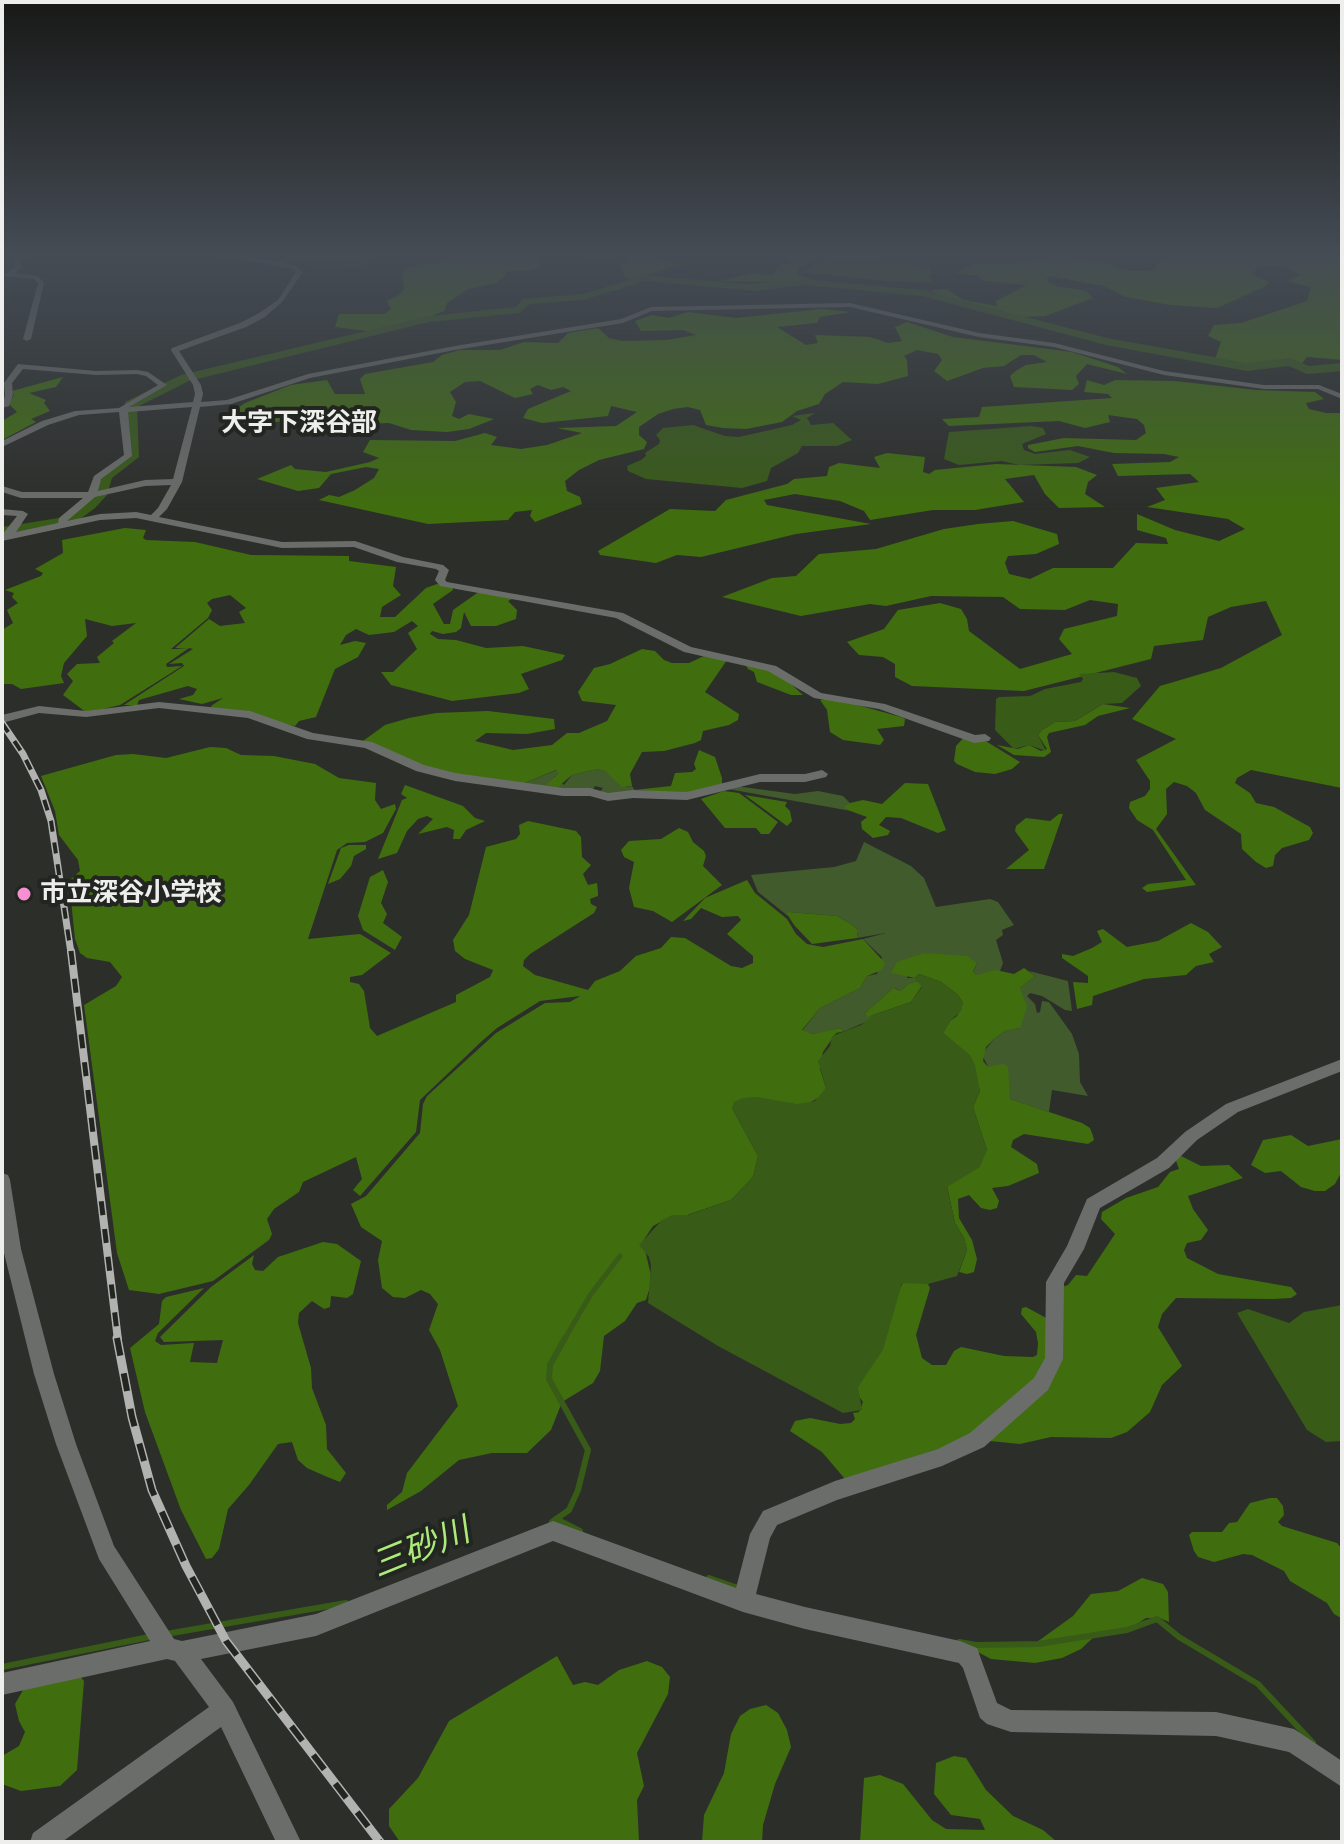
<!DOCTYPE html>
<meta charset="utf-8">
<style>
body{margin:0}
#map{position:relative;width:1344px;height:1844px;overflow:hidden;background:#2c2e2a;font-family:"PT Serif",serif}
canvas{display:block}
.frame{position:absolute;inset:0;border:4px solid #eeefec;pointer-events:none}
</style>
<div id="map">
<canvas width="1344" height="1844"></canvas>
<div class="frame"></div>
</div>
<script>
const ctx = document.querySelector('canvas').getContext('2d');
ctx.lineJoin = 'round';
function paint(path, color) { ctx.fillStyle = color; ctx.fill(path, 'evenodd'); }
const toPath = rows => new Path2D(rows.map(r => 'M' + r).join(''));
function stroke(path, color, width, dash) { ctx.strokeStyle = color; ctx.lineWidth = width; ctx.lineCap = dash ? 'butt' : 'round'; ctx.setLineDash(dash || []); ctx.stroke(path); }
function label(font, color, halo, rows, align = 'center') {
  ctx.font = font + ' "PT Serif","Noto Sans JP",serif'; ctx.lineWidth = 8; ctx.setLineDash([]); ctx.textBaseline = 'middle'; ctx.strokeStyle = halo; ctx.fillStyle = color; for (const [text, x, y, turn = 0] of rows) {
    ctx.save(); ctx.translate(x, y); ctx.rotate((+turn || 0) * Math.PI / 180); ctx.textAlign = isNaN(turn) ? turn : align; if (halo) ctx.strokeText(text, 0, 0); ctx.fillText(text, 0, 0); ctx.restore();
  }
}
paint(toPath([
 [597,769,605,771,627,787,632,786,636,792,615,796,599,793,603,788,595,786,592,791,520,785,557,770,560,773,554,777,564,785,572,775],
 [735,786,795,794,818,791,843,796,850,803,845,809,851,811,728,789],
 [864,842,911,866,924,878,936,907,990,899,998,902,1014,925,1002,930,1003,935,996,940,1003,963,1000,971,976,975,973,973,977,963,923,953,911,958,907,978,915,978,918,981,910,983,900,991,895,988,890,991,865,1013,867,1016,873,1015,870,1020,845,1031,839,1028,814,1034,802,1031,820,1008,860,988,867,976,877,974,882,957,863,939,886,933,857,938,858,930,854,926,837,916,789,912,788,916,758,892,751,875,834,867,856,861],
 [1029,971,1068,981,1072,1011,1065,1010,1042,996,1030,993,1027,996,1035,1004,1037,1013,1040,1012,1042,1001,1049,1002,1072,1034,1079,1054,1080,1082,1088,1096,1052,1090,1049,1112,1010,1099,1006,1079,988,1067,982,1054,994,1039,1005,1031,1020,1028,1020,988,1035,976]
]), '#415b2c');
paint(toPath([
 [479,253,510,253,515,256,532,253,539,254,540,261,538,267,528,271,506,271,506,275,496,283,468,289,447,303,444,311,407,326,375,332,335,327,339,314,384,314,391,309,387,301,399,295,404,289,402,272,407,267],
 [600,253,645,253,643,255,648,257,683,264,634,279,625,277,620,266,630,256,618,255,602,260,586,258],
 [816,253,818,259,799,268,797,274,811,279,809,281,755,288,742,285,769,282,720,281,750,273,772,275,781,265,795,261,781,254],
 [1189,253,1342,253,1342,360,1307,357,1299,367,1279,363,1262,368,1215,359,1221,342,1208,336,1214,325,1241,323,1307,301,1311,287,1286,281,1300,275,1285,266,1259,266,1252,274,1269,282,1266,286,1217,308,1170,305,1126,297,1104,286,1049,276,1046,280,1056,286,1086,291,1093,298,1045,316,1023,317,946,300,930,290,947,289,963,300,997,306,996,301,1027,285,984,281,978,276,955,273,973,264,1062,258,1111,262,1115,267,1132,271,1155,270,1156,261],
 [822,309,851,312,820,317,817,323,777,327,806,345,818,343,815,335,870,337,888,343,902,341,895,327,907,322,953,337,1072,352,1118,367,1127,374,1087,364,1076,376,1079,384,1072,390,1014,387,1010,376,1017,370,1026,365,1047,362,1034,355,1021,355,1004,366,983,368,947,381,934,371,942,360,938,354,917,350,904,356,907,360,908,376,878,384,843,382,825,394,819,404,797,411,782,422,746,429,723,428,706,425,700,410,688,407,673,409,658,414,639,427,639,435,647,442,644,449,599,460,579,470,565,481,567,491,580,497,582,504,535,522,530,516,532,510,515,512,508,520,428,524,319,500,329,495,339,497,355,490,374,478,379,469,366,467,331,474,319,488,298,491,257,479,291,465,295,469,326,472,370,462,379,458,363,452,370,440,455,441,485,433,497,437,491,445,521,449,547,445,582,433,557,428,616,426,637,412,611,406,608,416,542,423,523,418,528,409,571,391,563,387,551,390,538,385,530,389,533,394,515,398,480,381,465,382,450,392,456,402,452,416,459,419,469,414,494,419,469,429,447,432,411,430,389,423,331,425,303,419,241,426,231,422,235,410,245,403,291,385,327,380,335,394,365,394,360,379,365,374,433,362,442,355,460,350,500,350,524,342,558,343,568,333,598,328,609,338,622,341,667,340,696,335,683,330,641,331,635,321,652,315,668,318,688,312,736,318],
 [63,377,56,387,29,393,46,400,44,403,50,411,31,419,36,422,2,440,2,421,17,412,9,404,14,395,12,391],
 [1087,380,1104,385,1115,380,1175,381,1256,390,1315,392,1324,399,1306,403,1309,409,1326,413,1342,413,1342,788,1251,770,1237,778,1235,783,1250,793,1256,803,1274,807,1310,827,1313,833,1309,840,1282,848,1275,855,1273,866,1266,868,1256,862,1242,849,1241,834,1205,810,1196,793,1187,786,1174,782,1166,789,1167,814,1156,829,1196,885,1147,892,1142,888,1148,884,1186,880,1153,830,1137,820,1129,808,1130,802,1145,796,1150,789,1150,781,1136,760,1176,739,1132,719,1160,686,1221,668,1282,635,1266,601,1231,607,1208,617,1203,640,1154,646,1151,659,1024,691,912,686,895,677,895,664,883,657,859,655,847,642,884,629,898,610,940,603,961,609,967,619,969,631,1020,669,1072,654,1059,639,1064,629,1117,616,1118,604,1090,600,1065,610,1020,609,1003,597,931,596,886,606,870,604,801,616,722,597,772,578,796,576,819,554,876,549,944,529,978,524,1013,521,1057,534,1059,544,1036,554,1008,556,1005,563,1009,574,1030,579,1053,568,1113,568,1136,543,1168,544,1166,538,1137,530,1137,514,1175,530,1219,541,1245,529,1228,519,1147,507,1165,500,1156,488,1199,482,1190,474,1118,476,1112,464,1170,462,1179,457,1164,454,1114,453,1078,446,1035,452,1028,448,1028,445,1064,438,1136,440,1146,433,1144,425,1137,419,1108,415,1110,422,1085,428,1059,421,949,426,942,419,979,417,982,407,1112,398,1108,394,1084,392],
 [887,453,925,457,923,472,929,474,935,470,996,464,1076,467,1097,475,1088,482,1085,494,1105,507,1059,508,1045,494,1034,475,1005,479,1024,502,975,510,933,510,870,520,864,511,840,501,795,494,764,500,767,505,871,524,796,534,701,557,677,555,656,563,600,555,598,551,670,509,715,511,726,500,787,484,794,479,827,476,829,467,839,463,880,468,874,457],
 [125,528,146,530,143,538,146,540,195,542,251,555,349,556,349,561,396,567,393,586,401,595,382,607,380,617,395,617,426,588,437,584,452,586,453,590,433,604,444,624,450,624,453,610,480,591,512,599,508,601,517,610,516,619,496,626,471,626,464,612,461,628,456,632,443,634,432,631,430,634,438,639,456,640,486,648,523,646,565,655,562,660,521,674,529,689,519,693,452,701,391,685,381,672,393,672,417,649,408,633,418,626,412,621,394,632,369,635,356,629,346,635,340,645,355,641,366,643,358,657,335,669,316,717,299,721,295,726,213,709,211,706,223,698,202,704,179,699,193,695,197,689,188,686,139,700,137,705,124,705,184,666,182,663,169,664,193,649,189,648,166,664,167,667,182,666,171,673,120,705,87,713,63,695,73,681,67,674,77,664,100,663,97,657,114,643,112,641,136,623,112,626,85,619,87,636,64,663,61,676,64,683,21,689,12,684,2,684,2,630,13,623,7,610,18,603,12,597,14,593,5,590,41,576,43,573,35,569,63,553,62,540],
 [230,595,246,608,239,612,245,623,220,626,209,619,175,648,188,649,171,649,208,618,212,610,207,603,212,599],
 [642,649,655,651,664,660,672,663,689,663,704,656,727,660,705,692,739,714,738,720,729,725,703,731,701,740,695,743,664,751,642,752,630,774,632,786,622,787,605,771,597,769,572,775,558,787,546,785,559,773,556,770,520,785,422,768,363,741,385,725,409,718,436,713,488,711,554,719,555,729,527,734,486,733,475,741,513,750,552,745,567,733,579,733,607,721,616,705,582,701,578,692,594,668,610,664],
 [743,661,779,673,803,695,791,695,757,682,754,672,748,669],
 [832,698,901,717,905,719,904,726,877,729,884,740,880,745,843,740,830,732,827,710,820,700],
 [1103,704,1130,708,1098,716,1085,725,1049,733,1047,737,1051,752,1044,757,1014,755,997,745,1018,749,1029,745,1041,751,1047,749,1038,735,1042,730,1055,722,1075,721],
 [967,734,979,737,1020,762,1012,769,995,774,975,772,957,764,954,761,956,746],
 [210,747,226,748,241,755,274,756,315,764,339,778,376,783,375,800,381,809,395,804,396,809,383,833,365,842,347,843,337,850,308,939,360,934,391,953,362,975,350,977,350,982,359,984,364,991,370,1028,377,1036,456,1002,456,995,490,977,493,970,465,959,455,951,453,940,469,915,486,847,516,839,520,834,519,825,528,821,576,831,581,837,582,857,591,865,583,874,588,885,597,883,598,892,598,896,590,899,591,904,597,907,594,913,530,954,524,960,523,966,535,975,588,990,595,981,620,971,636,956,661,948,671,937,685,938,731,966,742,968,753,963,753,956,727,934,741,920,738,916,722,917,701,908,691,919,683,921,705,898,747,880,755,893,787,919,796,934,807,944,823,947,863,939,885,963,882,970,867,976,860,988,820,1008,802,1030,813,1034,839,1028,845,1031,836,1033,823,1052,820,1069,826,1088,822,1096,807,1104,732,1108,758,1156,753,1177,731,1200,687,1215,673,1215,653,1226,643,1241,652,1280,646,1300,637,1303,625,1321,604,1336,600,1371,593,1383,562,1402,551,1430,527,1453,492,1453,459,1460,421,1491,387,1510,387,1505,402,1492,407,1473,458,1406,440,1350,429,1330,438,1304,430,1294,421,1290,405,1298,393,1297,382,1288,378,1260,382,1241,361,1227,351,1204,366,1196,420,1133,423,1104,427,1096,496,1033,545,1003,570,1002,580,996,540,1001,497,1028,482,1041,420,1100,416,1132,360,1196,353,1190,362,1179,356,1157,303,1182,299,1192,274,1209,267,1219,272,1234,269,1240,213,1281,159,1294,129,1290,117,1253,84,1005,116,986,122,977,110,962,87,958,80,953,75,939,71,900,82,899,86,893,70,880,80,871,78,860,59,835,55,811,41,776,116,755,133,754,166,758],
 [699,750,715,757,722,778,722,787,696,794,634,790,671,786,675,773,692,772,696,769,694,764],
 [905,783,928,784,946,830,938,833,901,818,886,817,879,825,890,831,888,835,873,838,862,829,861,822,867,817,845,809,845,806,850,803,863,800,882,804],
 [405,785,463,806,475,818,485,821,466,830,460,839,453,839,454,830,447,827,418,834,433,819,427,816,418,819,407,831,397,853,378,859,402,800,407,798,401,794],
 [724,791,739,793,778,822,769,834,761,834,756,828,725,828,701,799],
 [745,795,787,802,785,806,790,811,792,821,787,826],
 [1059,814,1063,814,1044,869,1006,869,1029,850,1015,831,1016,826,1026,818,1050,821],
 [679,828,688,832,693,842,704,851,706,856,703,866,722,885,672,922,653,911,634,907,629,888,634,862,624,857,621,850,629,841,661,839],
 [349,845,366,845,366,849,354,856,351,866,340,879,328,884,341,848],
 [383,870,388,882,381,903,387,914,383,923,402,937,395,950,363,930,358,916,370,877],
 [789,912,837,916,854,926,858,930,857,938,812,944,794,925,787,914],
 [1191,923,1208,932,1222,947,1209,954,1214,962,1196,966,1186,975,1144,979,1093,996,1092,1005,1077,1009,1073,982,1088,983,1088,976,1062,958,1062,954,1073,956,1092,948,1102,942,1097,931,1103,929,1127,947,1158,941],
 [923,953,967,956,977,963,973,972,976,975,996,970,1014,974,1024,968,1035,976,1020,988,1027,1007,1020,1028,1005,1031,994,1039,986,1047,983,1061,988,1067,1003,1064,1008,1067,1010,1099,1082,1123,1090,1128,1093,1136,1094,1140,1088,1144,1024,1134,1013,1140,1011,1147,1037,1164,1039,1173,1008,1186,992,1188,999,1201,997,1208,990,1210,981,1208,969,1195,958,1199,959,1218,972,1240,977,1259,974,1272,967,1274,959,1272,967,1250,964,1238,955,1223,947,1186,962,1176,987,1150,973,1107,980,1091,969,1055,943,1033,950,1021,957,1016,963,1003,958,995,941,982,919,974,915,978,891,973,897,962],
 [918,981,922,986,911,1002,867,1017,865,1013,890,991,894,988,900,991,910,983],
 [1291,1135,1308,1146,1342,1139,1342,1171,1335,1184,1325,1191,1315,1191,1301,1187,1281,1171,1265,1173,1251,1165,1263,1140],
 [1181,1156,1201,1166,1229,1165,1243,1178,1188,1196,1193,1209,1208,1230,1201,1240,1187,1243,1184,1250,1187,1258,1218,1274,1291,1287,1297,1294,1291,1298,1273,1299,1176,1298,1162,1314,1158,1327,1182,1366,1162,1385,1150,1412,1127,1432,1111,1438,1051,1437,1020,1444,980,1440,1045,1386,1062,1287,1068,1285,1076,1275,1087,1276,1115,1234,1101,1219,1102,1212,1126,1198,1158,1187,1170,1172,1179,1169,1175,1158],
 [323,1242,337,1244,361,1261,353,1294,347,1298,331,1296,330,1307,324,1309,312,1301,299,1313,298,1323,311,1368,312,1388,326,1425,327,1449,346,1473,340,1482,325,1476,307,1468,298,1460,292,1442,278,1444,249,1485,228,1509,219,1549,212,1558,206,1559,181,1510,145,1412,130,1348,159,1324,162,1301,166,1297,204,1288,158,1333,155,1341,161,1345,194,1343,190,1362,217,1363,223,1340,164,1342,160,1337,211,1287,254,1255,252,1264,255,1270,263,1271,278,1257],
 [904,1280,928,1284,930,1288,916,1335,922,1358,932,1365,946,1365,954,1351,961,1347,1004,1356,1033,1357,1037,1355,1038,1343,1036,1332,1021,1314,1022,1308,1026,1307,1050,1320,1047,1369,970,1439,845,1479,822,1452,790,1431,795,1421,810,1418,840,1424,851,1423,855,1419,853,1413,859,1412,863,1402,858,1395,858,1387],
 [1270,1498,1277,1498,1283,1506,1284,1515,1278,1522,1282,1526,1337,1543,1342,1549,1341,1618,1334,1614,1327,1603,1290,1581,1284,1571,1252,1555,1243,1554,1214,1562,1198,1557,1194,1551,1189,1535,1192,1532,1222,1532,1229,1523,1237,1522,1250,1503],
 [1142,1578,1163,1584,1168,1592,1169,1622,1160,1618,1146,1618,1134,1626,1097,1634,1081,1649,1062,1658,1035,1663,991,1659,976,1651,976,1646,1030,1647,1073,1616,1091,1594,1118,1591],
 [557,1656,573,1685,585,1682,598,1685,619,1670,647,1661,662,1667,670,1677,668,1694,637,1753,644,1786,637,1800,639,1842,400,1842,389,1826,389,1809,418,1778,449,1721],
 [79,1675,84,1681,77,1770,60,1786,21,1791,2,1784,2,1756,19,1746,25,1732,19,1721,15,1704,26,1685],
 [766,1705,778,1713,787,1730,791,1747,775,1784,763,1825,762,1842,702,1842,704,1815,724,1773,731,1734,740,1716,750,1709],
 [954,1756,966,1758,986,1790,1013,1816,1043,1830,1057,1842,860,1842,864,1778,880,1775,903,1784,932,1820,946,1829,985,1830,980,1819,951,1815,934,1794,936,1763]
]), '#406e0e');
paint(toPath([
 [294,253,325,253,374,257,367,265,353,268,288,263],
 [828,253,876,253,884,260,929,267,933,274,929,277,935,283,884,281,802,272,822,260],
 [815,413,807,418,811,425,833,423,852,440,837,446,802,446,798,453,771,468,767,481,742,488,646,479,628,471,627,466,641,460,646,456,645,453,659,444,660,440,656,435,663,428,693,425,725,436,739,437,792,425,801,420,792,416],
 [1031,426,1043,428,1046,434,1022,444,1024,450,1035,454,1070,450,1090,457,1078,463,1019,465,1002,461,959,465,944,459,949,432],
 [1114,672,1137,678,1141,686,1122,703,1103,704,1075,721,1055,722,1042,730,1038,735,1046,751,1029,745,1014,749,995,730,996,699,999,697,1030,696,1045,689,1081,682,1083,679,1079,674],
 [919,974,941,982,958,995,963,1003,961,1011,950,1021,943,1033,970,1055,975,1065,980,1091,973,1107,987,1150,980,1167,947,1187,955,1223,964,1238,967,1250,957,1276,928,1284,902,1283,883,1350,858,1387,862,1410,843,1413,718,1346,648,1303,651,1265,649,1257,639,1245,662,1220,673,1215,688,1215,731,1200,753,1177,758,1156,732,1108,734,1102,743,1098,757,1097,797,1104,815,1101,826,1088,818,1061,830,1046,832,1036,861,1025,873,1015,911,1002,922,987,915,978],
 [1342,1305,1342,1441,1326,1442,1307,1430,1237,1313,1248,1309,1289,1323,1304,1312]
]), '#385b17');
stroke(toPath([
 [564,1340,591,1294,620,1256]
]), '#385b17', 5);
stroke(toPath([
 [556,1519,580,1531],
 [552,1522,569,1510,578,1490,588,1450,549,1379,550,1365,565,1338],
 [709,1578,738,1588],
 [166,1634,346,1603],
 [959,1642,976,1645,1038,1644,1127,1630,1157,1619,1179,1637,1258,1684,1313,1743],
 [2,1667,149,1637]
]), '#385b17', 6);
paint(toPath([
 [645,275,755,285,804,279,922,290,1107,338,1247,363,1290,358,1309,366,1342,363,1342,371,1307,374,1289,366,1247,371,1106,345,922,296,804,285,755,291,646,281,583,300,530,304,519,313,429,322,189,381,137,407,139,457,112,478,107,495,95,508,75,523,2,537,2,527,65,517,85,502,93,494,101,473,125,456,125,402,181,375,429,316,516,307,523,299,583,294,645,275]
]), '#385b17');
paint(toPath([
 [19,253,58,253,21,258,19,260,22,268,15,273,38,276,44,283,31,339,27,341,23,339,38,283,34,279,3,276,15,267,13,260,19,253],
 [184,253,247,256,278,262,288,256,286,253,292,253,295,257,285,263,296,266,303,272,282,302,265,317,246,327,179,351,201,385,203,394,201,402,227,400,308,374,455,346,621,319,651,307,850,303,979,333,1054,343,1164,371,1264,385,1319,385,1342,394,1342,399,1318,389,1264,389,1164,375,1054,347,979,337,850,307,652,311,623,323,455,350,310,378,231,404,200,407,182,482,167,509,159,517,282,542,355,541,403,557,443,565,449,570,445,580,447,582,623,613,691,647,776,666,821,693,885,704,975,735,985,734,991,738,989,741,974,743,879,709,814,698,768,671,684,652,616,618,440,586,435,580,439,571,436,569,397,562,354,547,282,548,136,518,100,520,2,541,2,535,17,516,2,515,2,509,23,511,28,514,16,532,58,523,59,518,83,498,21,498,2,492,2,486,22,492,88,492,94,476,124,455,119,412,79,415,48,425,2,447,2,441,42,421,75,411,119,408,158,385,146,376,137,374,96,375,23,369,12,383,13,395,9,406,2,408,5,395,4,383,18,364,96,371,137,370,148,372,167,385,129,407,193,402,195,394,193,385,171,350,172,348,240,323,259,313,278,300,296,272,292,269,247,260,184,253],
 [192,407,173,479,145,480,98,491,101,479,132,456,128,412,192,407],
 [171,485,158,508,151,515,136,512,100,514,67,521,95,497,145,486,171,485],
 [159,702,250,711,313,733,372,742,424,765,455,773,563,788,590,788,608,793,633,790,687,792,760,774,805,774,822,770,828,774,826,777,805,782,760,782,687,800,633,798,608,801,590,796,563,796,455,781,416,771,365,748,307,739,248,718,159,708,86,717,39,713,2,723,2,715,39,706,86,711,159,702],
 [1342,1059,1342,1071,1238,1112,1197,1140,1169,1168,1100,1208,1084,1249,1064,1283,1063,1359,1048,1390,984,1447,942,1466,837,1500,777,1525,770,1538,756,1594,805,1607,960,1641,977,1648,997,1703,1011,1710,1216,1712,1294,1729,1342,1761,1342,1787,1289,1752,1216,1736,1011,1732,987,1724,980,1718,963,1668,959,1663,805,1629,743,1612,553,1541,316,1636,201,1659,233,1702,301,1842,276,1842,221,1727,62,1842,30,1842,33,1833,209,1707,175,1661,167,1659,2,1695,2,1673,150,1641,99,1559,56,1444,34,1374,3,1249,2,1173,8,1175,10,1180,21,1249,54,1374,76,1444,114,1546,174,1639,182,1641,316,1614,553,1521,736,1588,750,1534,763,1511,835,1481,938,1449,970,1433,1034,1378,1045,1358,1046,1282,1067,1246,1087,1199,1157,1158,1185,1132,1226,1104,1342,1059]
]), '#6b6d6a');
const railFar2 = toPath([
 [2,723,23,754,41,790,51,821,71,953]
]);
const railFar1 = toPath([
 [71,951,118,1340]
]);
const rail = toPath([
 [117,1338,132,1417,152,1490,186,1566,226,1641,380,1842]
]);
stroke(railFar2, '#b2b3b0', 7);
stroke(railFar1, '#b2b3b0', 8);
stroke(rail, '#b2b3b0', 9);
stroke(railFar2, '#222520', 4, [11]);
stroke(railFar1, '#222520', 5, [14]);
stroke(rail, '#222520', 6, [18]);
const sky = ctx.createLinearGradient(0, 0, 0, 511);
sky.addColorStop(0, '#181917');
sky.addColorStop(0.5, '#454c55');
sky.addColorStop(1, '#454c5500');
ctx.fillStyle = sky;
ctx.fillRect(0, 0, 1344, 511);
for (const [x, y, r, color] of [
 [24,894,8,"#f690d0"]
]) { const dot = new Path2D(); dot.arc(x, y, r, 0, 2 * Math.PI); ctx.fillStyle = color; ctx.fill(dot); stroke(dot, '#222520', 3); }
label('bold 26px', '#eeefec', '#222520', [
 ["大字下深谷部",299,424]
]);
label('bold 26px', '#eeefec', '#222520', [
 ["市立深谷小学校",40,894]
], 'left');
label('italic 34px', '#aceb79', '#222520', [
 ["三砂川",421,1549,-22]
]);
</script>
